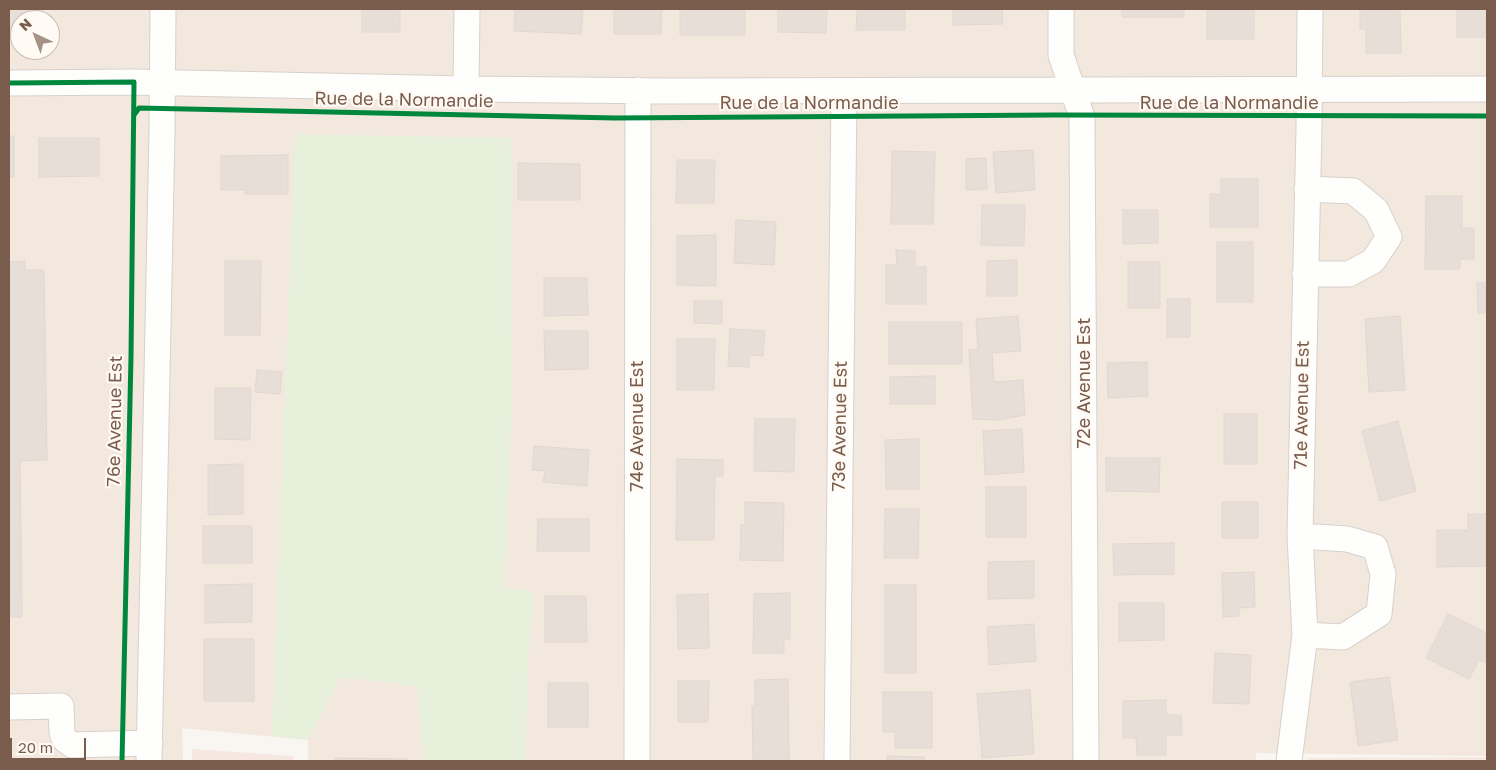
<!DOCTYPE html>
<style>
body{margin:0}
#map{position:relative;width:1496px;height:770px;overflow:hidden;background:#f9f5f0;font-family:"Golos Text",sans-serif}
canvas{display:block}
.frame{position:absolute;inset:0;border:10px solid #7a5c4d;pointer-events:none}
.north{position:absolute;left:10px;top:10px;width:50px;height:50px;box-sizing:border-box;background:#fffaf3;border:1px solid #cabbb1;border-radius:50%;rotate:317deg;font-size:14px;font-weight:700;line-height:20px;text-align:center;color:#7a5c4d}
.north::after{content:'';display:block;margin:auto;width:18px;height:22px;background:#a69286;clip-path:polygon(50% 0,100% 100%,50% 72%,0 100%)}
.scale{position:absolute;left:10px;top:738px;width:76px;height:22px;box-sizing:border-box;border:2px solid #7a5c4d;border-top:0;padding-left:6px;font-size:15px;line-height:18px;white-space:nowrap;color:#7a5c4d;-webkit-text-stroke:4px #fffaf3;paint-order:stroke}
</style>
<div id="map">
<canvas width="1496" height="770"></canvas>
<div class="frame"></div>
<div class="north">N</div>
<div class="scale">20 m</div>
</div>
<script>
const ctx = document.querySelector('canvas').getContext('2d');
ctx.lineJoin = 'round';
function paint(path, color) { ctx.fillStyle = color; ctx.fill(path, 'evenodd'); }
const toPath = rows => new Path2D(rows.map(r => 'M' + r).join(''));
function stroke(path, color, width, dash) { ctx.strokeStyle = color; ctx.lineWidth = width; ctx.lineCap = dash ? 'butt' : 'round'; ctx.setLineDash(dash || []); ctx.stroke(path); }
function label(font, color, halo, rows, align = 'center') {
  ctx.font = font + ' "Golos Text",sans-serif'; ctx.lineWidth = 4.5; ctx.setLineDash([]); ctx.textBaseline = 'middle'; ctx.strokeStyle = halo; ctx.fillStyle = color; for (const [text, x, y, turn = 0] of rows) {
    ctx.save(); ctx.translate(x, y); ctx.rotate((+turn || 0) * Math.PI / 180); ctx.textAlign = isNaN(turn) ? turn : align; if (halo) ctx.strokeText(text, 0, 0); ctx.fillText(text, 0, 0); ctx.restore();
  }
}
paint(toPath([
 [9,9,1487,9,1487,756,1256,753,1256,761,308,761,308,740,182,728,183,761,9,761],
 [20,20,50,20,50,50,20,50]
]), '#f2e8de');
paint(toPath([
 [192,749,293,756,294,761,192,761],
 [1487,757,1487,761,1307,761,1307,758]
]), '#f6e8e1');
paint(toPath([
 [295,134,511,138,512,410,504,588,534,592,528,660,526,761,424,761,417,686,340,677,308,740,272,736]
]), '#e7f0db');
const building = toPath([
 [9,9,43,9,43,20,20,20,20,30,9,30,9,9],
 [362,9,400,9,400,32,362,32,362,9],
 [515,9,583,9,581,34,514,31,515,9],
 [614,9,662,9,661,34,614,34,614,9],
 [680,9,745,9,745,35,680,35,680,9],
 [778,9,827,9,826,33,778,32,778,9],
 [857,9,905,9,905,30,856,30,857,9],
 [953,9,1002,9,1003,24,953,25,953,9],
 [1122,9,1184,9,1184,17,1122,17,1122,9],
 [1207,9,1254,9,1254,39,1207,39,1207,9],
 [1360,9,1400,9,1401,53,1366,53,1366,29,1360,29,1360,9],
 [1457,9,1487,9,1487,37,1457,37,1457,9],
 [9,136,14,136,14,177,9,177,9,136],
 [39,138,99,138,99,176,39,177,39,138],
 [1033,150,1035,190,996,193,993,152,1033,150],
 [892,151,935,152,933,224,891,224,892,151],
 [288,155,288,194,245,194,246,190,221,190,221,156,288,155],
 [986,158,987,189,966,190,966,159,986,158],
 [677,160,715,160,714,203,676,203,677,160],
 [518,163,580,164,580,200,518,200,518,163],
 [1221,179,1258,179,1258,227,1210,227,1210,194,1221,194,1221,179],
 [1426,196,1462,196,1462,228,1474,228,1474,259,1460,259,1460,269,1425,269,1426,196],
 [982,205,1025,205,1024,246,981,245,982,205],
 [1123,210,1158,210,1158,243,1123,244,1123,210],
 [736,220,776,222,774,265,734,263,736,220],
 [716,235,716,286,677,285,677,236,716,235],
 [1217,242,1253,242,1253,302,1217,302,1217,242],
 [896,250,915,251,915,267,926,267,926,304,886,304,886,265,897,265,896,250],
 [1017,260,1017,296,987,296,987,261,1017,260],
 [25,261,25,270,44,270,47,460,20,461,22,617,9,617,9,262,25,261],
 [225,261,261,261,260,335,225,335,225,261],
 [1128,262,1160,262,1160,308,1128,308,1128,262],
 [544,278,587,278,588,315,544,316,544,278],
 [1477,283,1487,283,1487,313,1478,313,1477,283],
 [1167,299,1190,299,1190,337,1167,337,1167,299],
 [694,301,722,301,722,324,694,323,694,301],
 [1018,316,1021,351,992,353,994,382,1023,380,1025,415,998,420,973,419,969,350,978,349,976,319,1018,316],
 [1400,316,1405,390,1369,392,1365,319,1400,316],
 [889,322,962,322,962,364,889,364,889,322],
 [730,329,765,331,763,356,749,355,749,367,728,366,730,329],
 [544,331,588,331,588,369,545,370,544,331],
 [677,339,715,339,714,390,677,390,677,339],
 [1147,362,1148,396,1108,398,1107,363,1147,362],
 [257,370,282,372,280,394,255,392,257,370],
 [935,376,935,404,890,404,890,377,935,376],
 [215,388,251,388,250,440,215,439,215,388],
 [1224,414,1257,414,1257,464,1224,464,1224,414],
 [755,419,795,419,794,472,754,471,755,419],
 [1398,421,1416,491,1380,501,1362,431,1398,421],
 [1022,429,1024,472,985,475,983,431,1022,429],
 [919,439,919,489,886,489,885,440,919,439],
 [534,446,589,450,587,486,543,482,545,471,532,470,534,446],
 [1106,458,1160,458,1159,492,1106,491,1106,458],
 [677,459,723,460,723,476,715,476,714,540,676,540,677,459],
 [243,464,243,514,208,515,208,465,243,464],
 [986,487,1026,487,1026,537,986,537,986,487],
 [745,502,784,503,783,561,740,560,741,525,745,525,745,502],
 [1222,502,1258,502,1258,538,1222,538,1222,502],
 [885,509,919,509,918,558,884,558,885,509],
 [1468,514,1487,514,1487,566,1437,567,1437,530,1468,530,1468,514],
 [538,519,589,519,589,551,537,551,538,519],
 [203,526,252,526,252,563,203,563,203,526],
 [1174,543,1174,574,1114,575,1113,544,1174,543],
 [1034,561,1034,598,988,599,988,562,1034,561],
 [1254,572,1255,607,1239,608,1239,616,1223,617,1222,573,1254,572],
 [252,584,252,622,205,623,205,585,252,584],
 [885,585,916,585,916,673,885,673,885,585],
 [790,593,790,639,784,639,784,653,753,653,754,594,790,593],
 [708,594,709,648,678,649,677,595,708,594],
 [545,596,586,596,587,642,545,642,545,596],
 [1119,603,1164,603,1164,640,1119,641,1119,603],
 [1448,614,1487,633,1487,663,1479,660,1469,679,1426,658,1448,614],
 [1034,624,1036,661,989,665,987,627,1034,624],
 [204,639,254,639,254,701,204,701,204,639],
 [1215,653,1251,655,1249,704,1213,703,1215,653],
 [1389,677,1398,740,1358,746,1350,682,1389,677],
 [788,679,789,760,753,760,752,706,755,706,755,680,788,679],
 [678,681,709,681,708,722,678,722,678,681],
 [548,683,588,683,588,727,548,727,548,683],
 [1030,690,1034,754,982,758,977,694,1030,690],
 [883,692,932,692,932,748,895,748,895,732,883,732,883,692],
 [1166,700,1166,715,1181,715,1182,735,1166,735,1166,755,1137,755,1136,738,1123,738,1123,701,1166,700],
 [887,756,924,757,924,761,887,761,887,756],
 [335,758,408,759,408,761,335,761,335,758]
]);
paint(building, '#e6ded7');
stroke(building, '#e2d8d2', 1);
const minor = toPath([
 [1061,9,1061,55,1082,117,1082,127,1086,761],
 [9,83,134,82,466,89,670,91,1487,89],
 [466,89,467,9],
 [1305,274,1349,274,1373,261,1389,237,1376,210,1353,191,1307,189],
 [1300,536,1347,539,1375,547,1383,574,1379,614,1343,637,1305,635],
 [9,707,61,706,62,732,64,739,72,745,150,743],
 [149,761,162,132,163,9],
 [637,761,638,90],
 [837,761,844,91],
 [1289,761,1305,635,1300,536,1309,127,1310,9]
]);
stroke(minor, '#d7d1cb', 27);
stroke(minor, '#fefefd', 25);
stroke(toPath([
 [9,83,134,82,131,357,122,761],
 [134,115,139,108,615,118,1055,115,1487,116]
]), '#00873e', 5);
label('18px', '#7a5c4d', '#fffaf3', [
 ["Rue de la Normandie",404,100,1],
 ["Rue de la Normandie",809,103],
 ["Rue de la Normandie",1229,103],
 ["72e Avenue Est",1084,383,-90],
 ["71e Avenue Est",1302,405,-89],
 ["76e Avenue Est",115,421,-89],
 ["74e Avenue Est",637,426,-90],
 ["73e Avenue Est",840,426,-89]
]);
</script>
